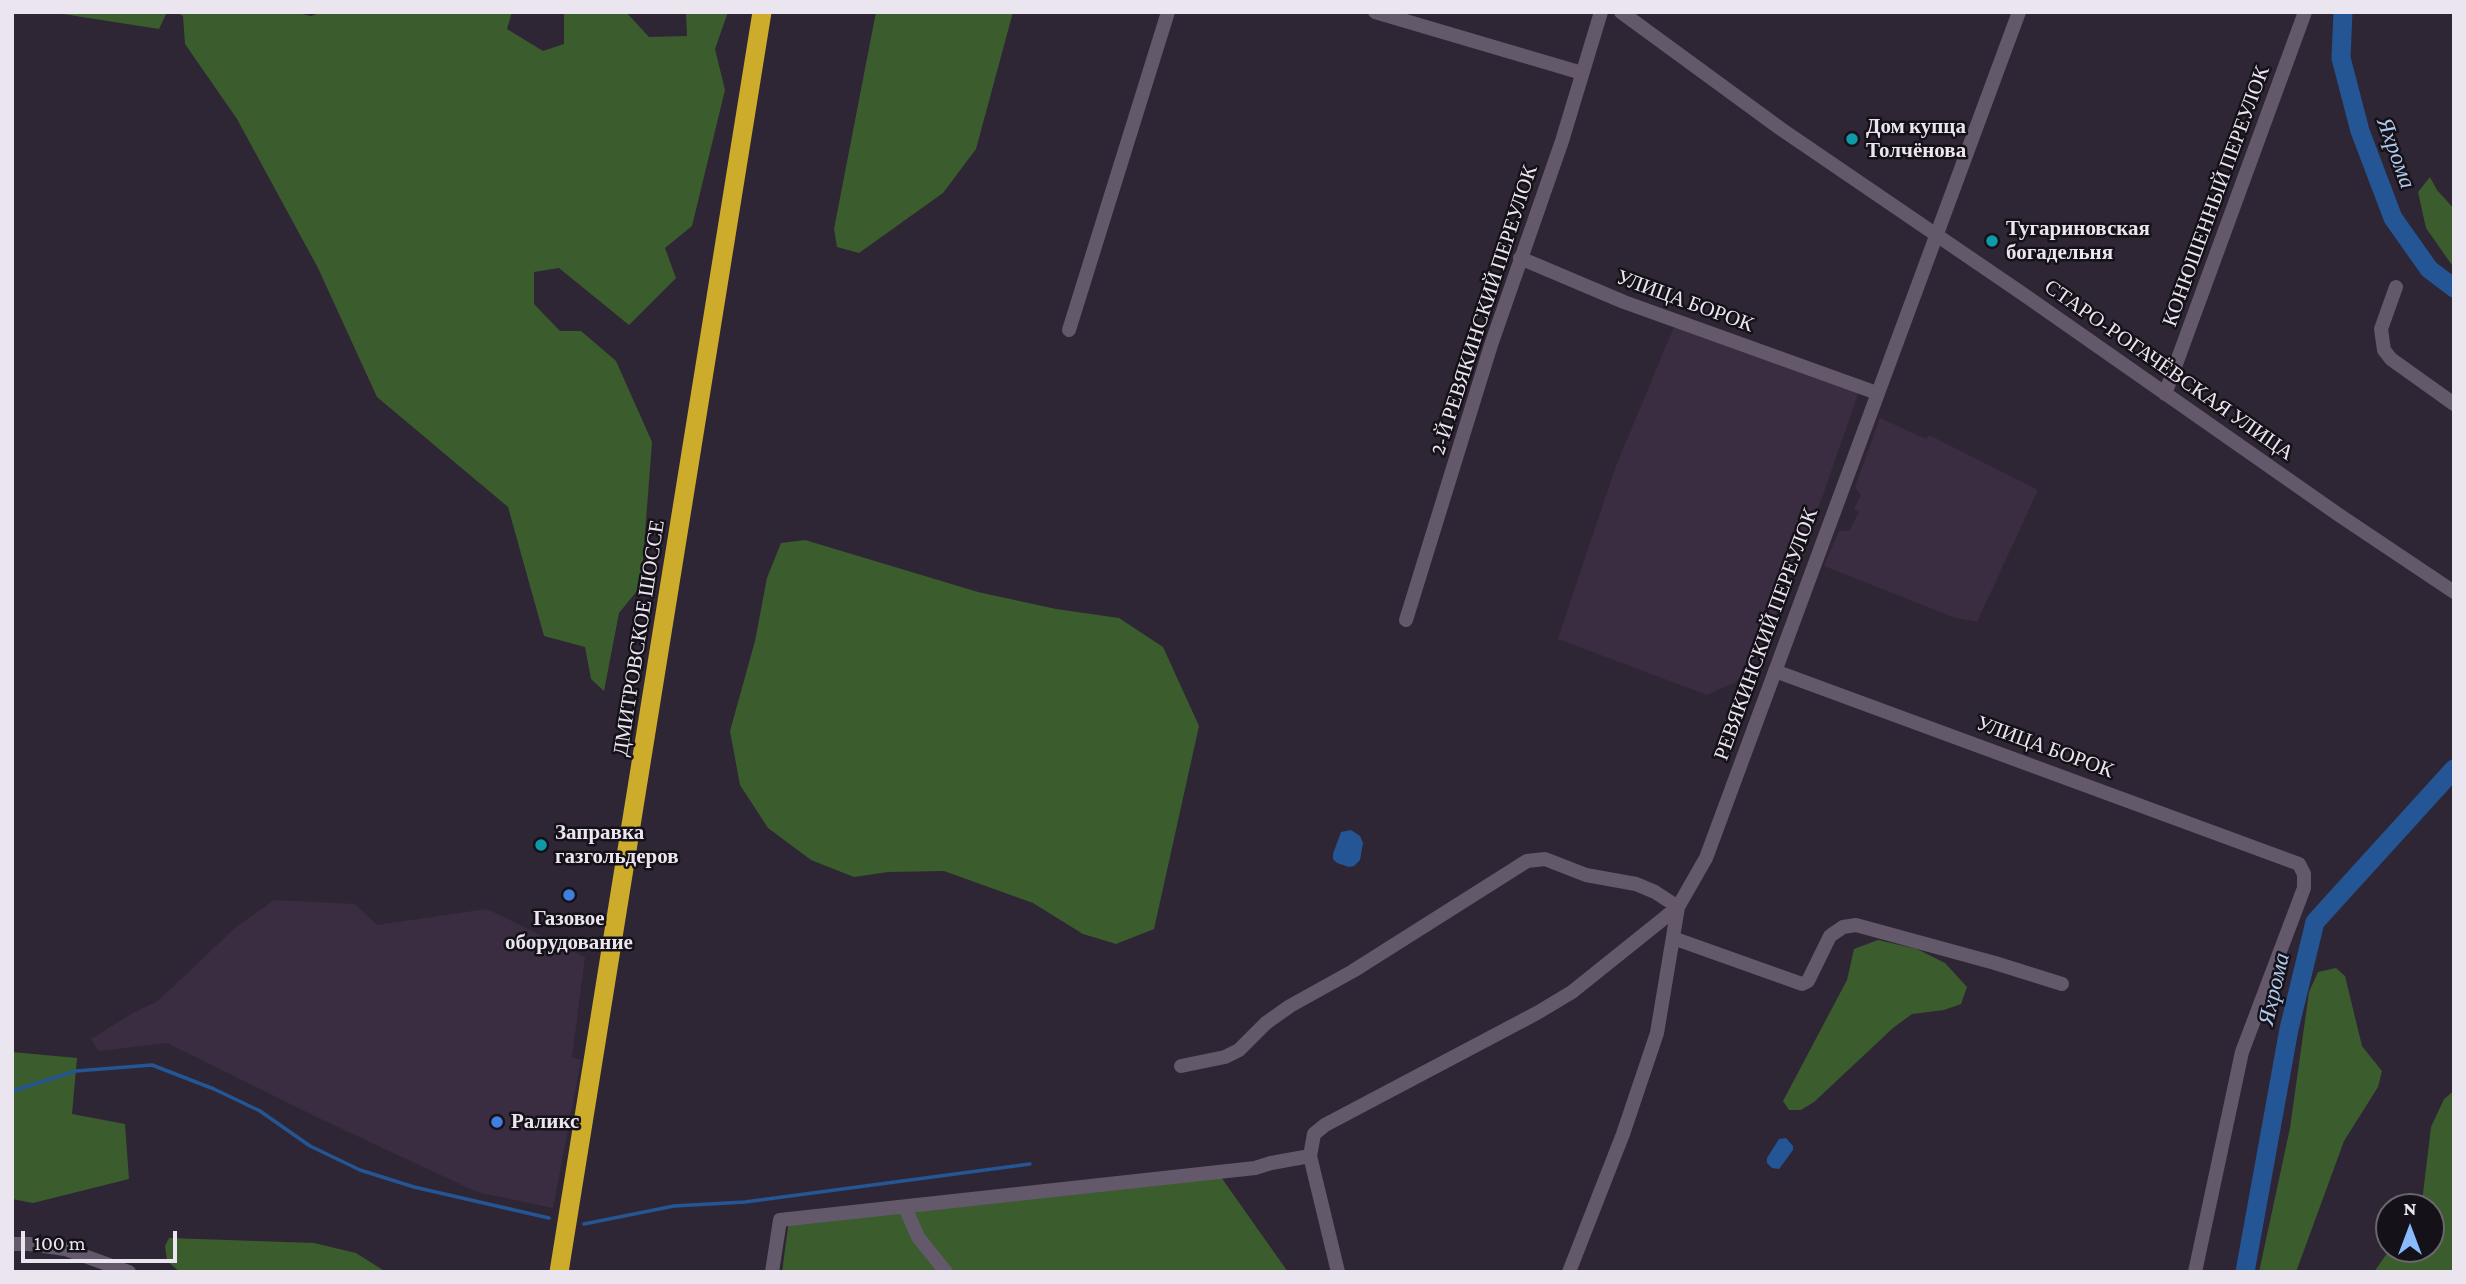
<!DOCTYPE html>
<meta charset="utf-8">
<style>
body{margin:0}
#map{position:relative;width:2466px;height:1284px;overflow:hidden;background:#2f2635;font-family:"Crimson Pro",serif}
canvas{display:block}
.frame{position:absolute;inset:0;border:14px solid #ebe5ef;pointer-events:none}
.north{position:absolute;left:2375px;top:1193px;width:70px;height:70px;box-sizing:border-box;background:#151118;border:2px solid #6b666e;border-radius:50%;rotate:0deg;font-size:19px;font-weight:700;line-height:28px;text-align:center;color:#ebe5ef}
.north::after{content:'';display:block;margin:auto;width:24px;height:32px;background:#89bafc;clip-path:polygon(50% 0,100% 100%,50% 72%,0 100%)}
.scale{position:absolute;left:21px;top:1231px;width:156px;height:32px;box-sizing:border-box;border:4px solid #ebe5ef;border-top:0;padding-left:9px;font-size:21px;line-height:24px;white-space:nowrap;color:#ebe5ef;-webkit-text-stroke:5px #151118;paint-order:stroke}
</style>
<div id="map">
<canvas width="2466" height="1284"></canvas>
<div class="frame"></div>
<div class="north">N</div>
<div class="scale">100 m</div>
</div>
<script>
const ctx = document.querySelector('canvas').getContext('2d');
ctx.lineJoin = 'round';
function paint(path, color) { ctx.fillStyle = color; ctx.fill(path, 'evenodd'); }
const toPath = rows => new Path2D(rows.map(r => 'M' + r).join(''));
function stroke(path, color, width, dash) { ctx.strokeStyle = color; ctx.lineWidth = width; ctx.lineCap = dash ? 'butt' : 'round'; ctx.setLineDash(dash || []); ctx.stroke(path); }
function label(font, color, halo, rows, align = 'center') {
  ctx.font = font + ' "Crimson Pro",serif'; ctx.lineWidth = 5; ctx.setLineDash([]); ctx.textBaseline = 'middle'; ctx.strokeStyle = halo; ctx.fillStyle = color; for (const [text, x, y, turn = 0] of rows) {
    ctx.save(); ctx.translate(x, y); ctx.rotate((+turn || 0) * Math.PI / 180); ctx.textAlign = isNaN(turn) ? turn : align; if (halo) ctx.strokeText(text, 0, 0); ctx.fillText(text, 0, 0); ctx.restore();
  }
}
paint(toPath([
 [1674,327,1859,391,1824,492,1771,627,1751,665,1736,682,1707,695,1558,639,1616,466],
 [1880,418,1926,439,1929,435,2038,490,1977,622,1953,617,1824,566,1839,531,1849,531,1859,512,1854,509,1861,495,1855,487],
 [274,900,355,904,377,925,487,909,585,957,572,1057,581,1060,553,1208,477,1192,323,1120,167,1043,99,1051,91,1039,131,1014,158,1001,235,928]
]), '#3a2d42');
paint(toPath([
 [50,12,167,12,159,29],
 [176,12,294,12,311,16,322,12,512,12,507,29,543,51,564,44,564,12,626,12,649,37,687,36,686,12,728,12,715,49,725,90,692,226,665,248,676,278,629,325,559,268,534,272,534,304,560,331,581,331,616,361,652,442,641,586,619,613,604,691,591,679,585,647,544,636,508,507,377,397,318,268,237,119,185,44,183,16],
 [876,12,1013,12,976,149,943,193,859,253,837,247,834,229],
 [2430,177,2437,190,2454,209,2454,268,2426,228,2418,192],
 [805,540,978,592,1056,609,1119,618,1163,647,1199,726,1154,929,1116,944,1083,934,1033,903,944,871,888,872,854,877,811,860,768,828,740,785,730,731,755,641,767,578,781,543],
 [1878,940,1917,949,1945,963,1967,987,1961,1004,1944,1010,1912,1014,1893,1028,1814,1102,1801,1110,1789,1110,1783,1101,1847,980,1854,949],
 [2336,968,2345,976,2362,1046,2382,1071,2378,1087,2344,1141,2296,1272,2259,1272,2290,1128,2309,992,2318,972],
 [12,1052,77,1058,72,1114,125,1124,129,1179,33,1203,12,1199],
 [2454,1091,2454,1272,2374,1272,2390,1249,2431,1249,2431,1207,2419,1207,2422,1202,2431,1127,2444,1099],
 [1216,1170,1288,1272,782,1272,789,1220],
 [169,1238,314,1243,356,1253,386,1272,180,1272,167,1261,165,1246]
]), '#3b5c2d');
paint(toPath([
 [1351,830,1360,836,1363,843,1360,860,1354,866,1349,867,1337,863,1333,859,1333,854,1341,832],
 [1786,1138,1793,1146,1793,1150,1779,1169,1772,1168,1767,1163,1767,1158,1779,1139]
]), '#245594');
stroke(toPath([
 [12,1091,76,1071,152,1065,214,1089,260,1111,310,1146,360,1170,414,1187,549,1218],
 [584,1224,674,1206,745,1202,1030,1164]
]), '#245594', 3.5);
stroke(toPath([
 [2343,12,2341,58,2360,131,2393,218,2429,269,2454,288],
 [2245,1272,2289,1029,2315,922,2454,769]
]), '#245594', 19);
stroke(toPath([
 [1375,12,1582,73],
 [1621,12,1781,129,2023,294,2339,515,2454,592],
 [1520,258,1624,302,1877,393],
 [2396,287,2381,329,2384,350,2391,359,2454,404],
 [1069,330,1168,12],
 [2165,394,2305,12],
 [1406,620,1491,345,1562,141,1601,12],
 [1775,671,2299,864,2304,874,2304,888,2242,1052,2195,1272],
 [1673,938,1802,984,1808,981,1830,936,1843,927,1856,925,1995,963,2062,984],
 [1181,1066,1225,1057,1239,1050,1266,1023,1290,1006,1353,971,1527,861,1545,859,1586,875,1636,884,1655,892,1678,907,1572,992,1537,1013,1325,1125,1314,1134,1310,1156,1338,1272],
 [905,1207,918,1237,946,1272],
 [12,1244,29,1244,65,1249,129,1272],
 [772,1272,780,1220,1255,1168,1271,1163,1310,1156],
 [1569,1272,1623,1134,1657,1033,1678,907,1706,858,2019,12]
]), '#63596a', 14);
stroke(toPath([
 [559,1272,762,12]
]), '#cdac2c', 19);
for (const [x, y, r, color] of [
 [1852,139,7,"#0f9aa8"],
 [1992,241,7,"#0f9aa8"],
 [541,845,7,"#0f9aa8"],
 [569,895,7,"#3f7fe0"],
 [497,1122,7,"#3f7fe0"]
]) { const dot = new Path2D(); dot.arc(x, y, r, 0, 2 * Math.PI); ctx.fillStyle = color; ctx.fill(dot); stroke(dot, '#151118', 2.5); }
label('bold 21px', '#ebe5ef', '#151118', [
 ["Дом купца",1866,127],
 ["Толчёнова",1866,151],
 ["Тугариновская",2006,229],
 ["богадельня",2006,253],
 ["Заправка",555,833],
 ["газгольдеров",555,857],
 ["Газовое",569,919,"center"],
 ["оборудование",569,943,"center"],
 ["Раликс",511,1122]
], 'left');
label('21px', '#ebe5ef', '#151118', [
 ["КОНЮШЕННЫЙ ПЕРЕУЛОК",2216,196,-70],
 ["УЛИЦА БОРОК",1685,301,20],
 ["2-Й РЕВЯКИНСКИЙ ПЕРЕУЛОК",1484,310,-72],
 ["СТАРО-РОГАЧЁВСКАЯ УЛИЦА",2169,370,35],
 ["РЕВЯКИНСКИЙ ПЕРЕУЛОК",1766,634,-70],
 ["ДМИТРОВСКОЕ ШОССЕ",639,638,-81],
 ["УЛИЦА БОРОК",2045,747,20]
]);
label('italic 23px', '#afcaed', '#151118', [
 ["Яхрома",2396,153,70],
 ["Яхрома",2274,989,-77]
]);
</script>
